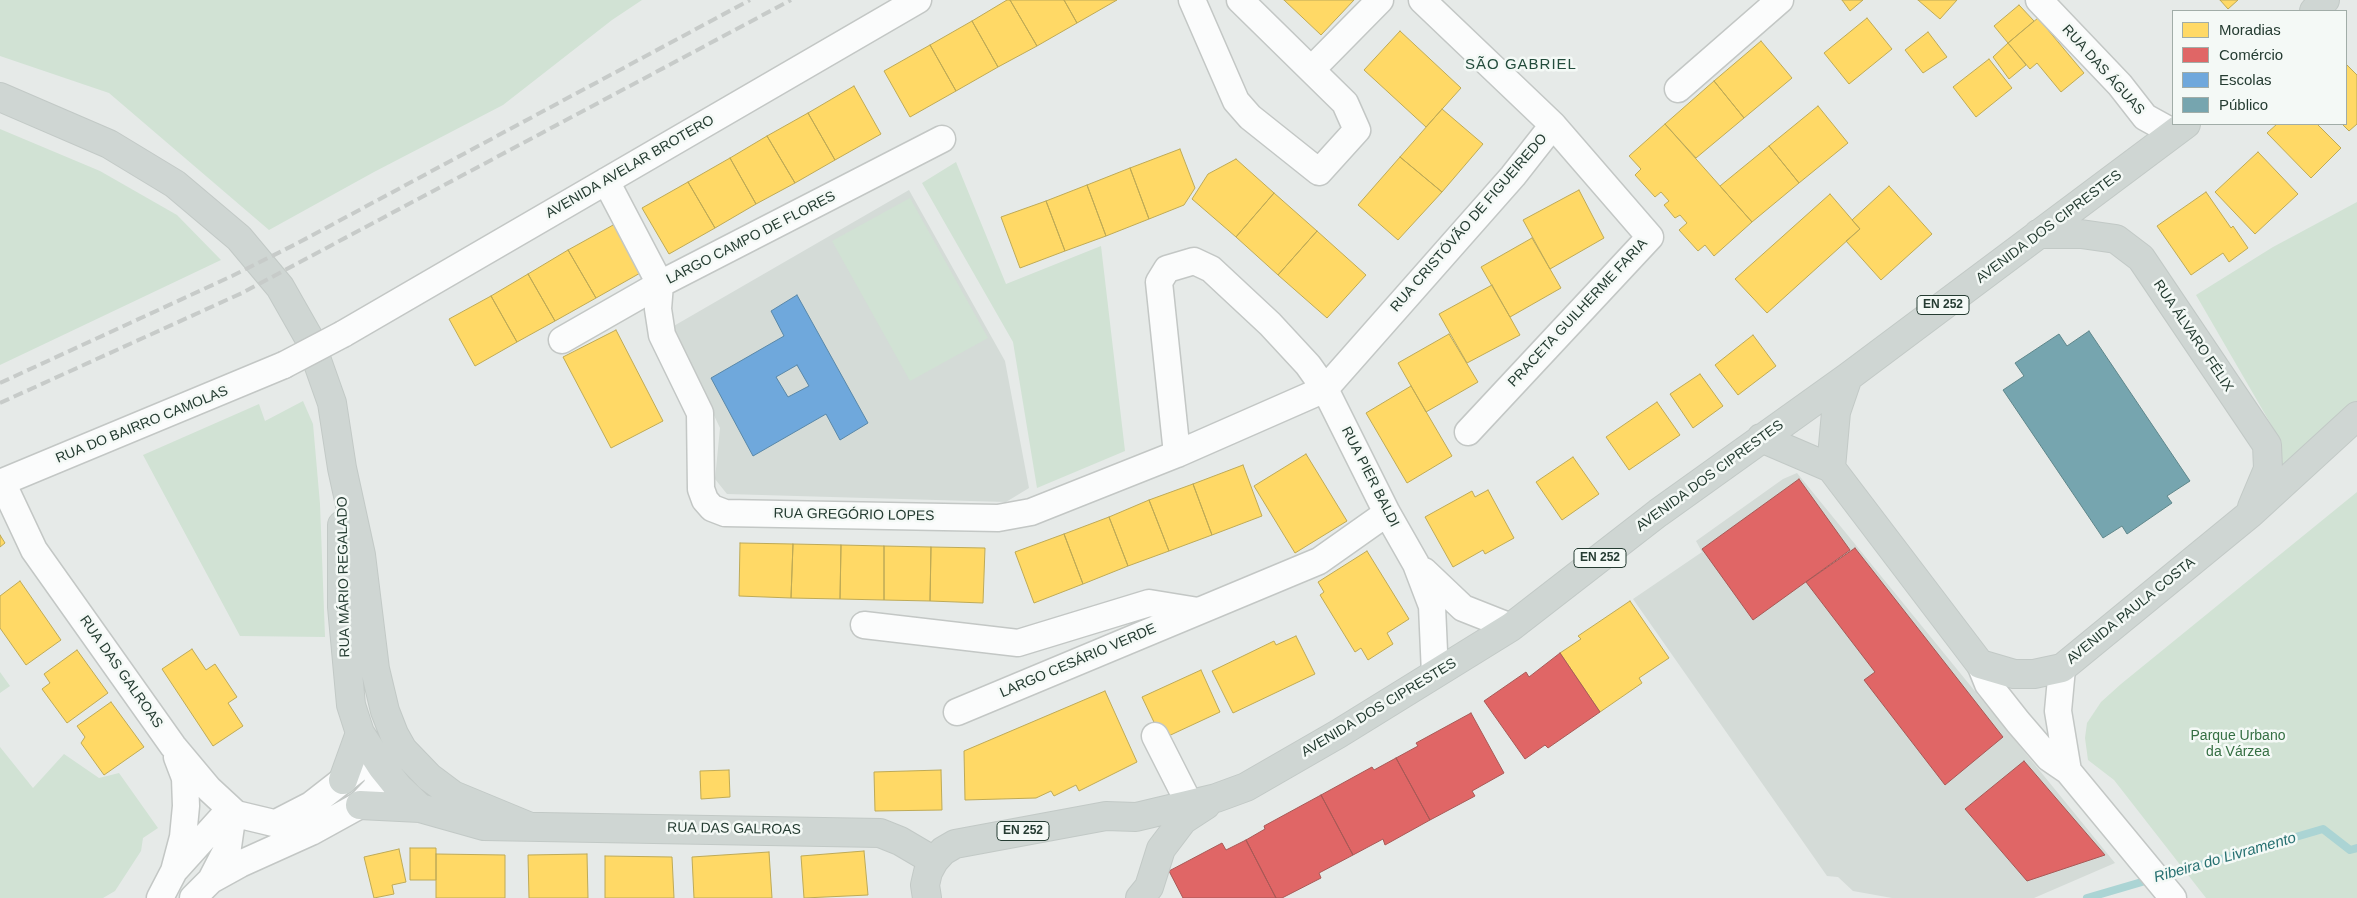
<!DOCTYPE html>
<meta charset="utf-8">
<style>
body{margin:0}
#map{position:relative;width:2357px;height:898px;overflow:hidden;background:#e6eae8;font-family:Arial,sans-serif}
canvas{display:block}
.legend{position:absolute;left:2172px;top:10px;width:175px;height:115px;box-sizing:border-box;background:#f4f9f6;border:1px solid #a1ada8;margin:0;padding:6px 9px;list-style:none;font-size:15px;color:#253c32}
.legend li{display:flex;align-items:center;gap:10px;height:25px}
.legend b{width:25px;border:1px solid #a1ada8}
</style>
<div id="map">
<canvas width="2357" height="898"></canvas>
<ul class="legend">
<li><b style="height:14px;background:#ffd966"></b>Moradias</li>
<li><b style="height:14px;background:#e06666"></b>Comércio</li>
<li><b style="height:14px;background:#6fa8dc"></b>Escolas</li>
<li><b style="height:14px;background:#76a5af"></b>Público</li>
</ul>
</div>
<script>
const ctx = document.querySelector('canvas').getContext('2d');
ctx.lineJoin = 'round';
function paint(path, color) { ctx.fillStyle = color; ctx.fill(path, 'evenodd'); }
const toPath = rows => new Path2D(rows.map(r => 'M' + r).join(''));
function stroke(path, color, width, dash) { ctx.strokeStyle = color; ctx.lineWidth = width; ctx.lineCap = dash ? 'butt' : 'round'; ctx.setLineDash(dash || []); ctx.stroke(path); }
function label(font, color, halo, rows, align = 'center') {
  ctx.font = font + ' Arial,sans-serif'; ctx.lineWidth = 5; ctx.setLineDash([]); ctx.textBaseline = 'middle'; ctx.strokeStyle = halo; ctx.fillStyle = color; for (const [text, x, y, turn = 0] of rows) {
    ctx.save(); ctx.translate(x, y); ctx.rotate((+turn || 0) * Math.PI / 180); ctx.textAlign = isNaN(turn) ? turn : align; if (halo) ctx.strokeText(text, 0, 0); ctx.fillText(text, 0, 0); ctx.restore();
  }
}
paint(toPath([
 [909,190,1005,361,1029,488,1006,502,727,494,715,479,720,428,672,327],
 [1797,473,2115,863,2034,898,1892,898,1853,891,1838,877,1827,876,1633,599,1702,552,1696,541,1783,479]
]), '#d4dbd7');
paint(toPath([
 [0,0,642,0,612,20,503,105,374,172,269,230,109,93,0,56],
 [0,129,100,171,177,215,221,260,0,365],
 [956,162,1006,284,1101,246,1125,451,1037,488,1013,342,922,183],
 [910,198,988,338,910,381,832,241],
 [2357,202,2357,402,2280,469,2276,433,2196,295,2273,247],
 [303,401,313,424,320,504,325,637,240,636,143,455,259,404,265,421],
 [2357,492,2357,898,2206,898,2114,780,2088,760,2085,738,2087,723,2101,702,2121,684],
 [0,672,10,686,0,693],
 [0,747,33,788,64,754,99,778,119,773,158,828,143,838,141,851,115,891,103,898,0,898]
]), '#d1e2d4');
const homes = toPath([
 [1007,0,1010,0,1037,46,998,67,972,21,1007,0],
 [1010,0,1064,0,1077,23,1037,46,1010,0],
 [1064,0,1117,0,1077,23,1064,0],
 [1284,0,1354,0,1321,35,1284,0],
 [1842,0,1863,0,1850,11,1842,0],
 [1918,0,1957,0,1940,19,1918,0],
 [2220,0,2238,0,2228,9,2220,0],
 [2019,5,2034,21,2008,43,1994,26,2019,5],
 [1867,18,1892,49,1849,84,1824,53,1867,18],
 [2038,18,2084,73,2061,92,2037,63,2030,69,2008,43,2038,18],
 [972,21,998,67,956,91,930,45,972,21],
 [1400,31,1461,88,1426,127,1364,70,1400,31],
 [1928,32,1947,57,1923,73,1905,50,1928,32],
 [1761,41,1792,78,1744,118,1714,81,1761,41],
 [2008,43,2026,65,2009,79,1993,57,2008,43],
 [930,45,956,91,910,117,884,71,930,45],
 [1989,59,2012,88,1976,117,1953,87,1989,59],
 [2346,64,2357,75,2357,124,2349,131,2342,124,2346,124,2346,64],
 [1714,81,1744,118,1696,158,1665,124,1714,81],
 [854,86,881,134,835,160,808,113,854,86],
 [1818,106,1848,143,1799,183,1769,146,1818,106],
 [1442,109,1483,144,1442,192,1400,157,1442,109],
 [808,113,835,160,795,183,767,136,808,113],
 [1665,124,1752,222,1714,256,1705,245,1698,251,1679,230,1687,223,1680,215,1675,218,1664,205,1669,201,1661,192,1655,197,1635,175,1641,169,1629,156,1665,124],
 [2277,124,2317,124,2341,148,2311,178,2267,133,2277,124],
 [767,136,795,183,756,204,730,158,767,136],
 [1769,146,1799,183,1752,222,1720,186,1769,146],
 [1180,149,1195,188,1184,205,1149,219,1130,168,1180,149],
 [2258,152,2298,194,2255,234,2215,192,2258,152],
 [1400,157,1442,192,1398,240,1358,205,1400,157],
 [730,158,756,204,715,228,688,182,730,158],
 [1236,159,1274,193,1236,237,1192,199,1208,174,1236,159],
 [1130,168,1149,219,1106,236,1087,185,1130,168],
 [688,182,715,228,669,254,642,208,688,182],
 [1087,185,1106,236,1065,251,1046,201,1087,185],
 [1889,186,1932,234,1881,280,1846,241,1860,229,1852,220,1889,186],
 [1579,190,1604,238,1550,269,1523,220,1579,190],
 [2206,192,2231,228,2233,226,2248,248,2229,262,2223,253,2191,275,2157,226,2206,192],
 [1274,193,1317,231,1278,275,1236,237,1274,193],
 [1830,194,1860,229,1767,313,1735,279,1830,194],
 [1046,201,1065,251,1020,268,1001,217,1046,201],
 [615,224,642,272,596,298,568,250,615,224],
 [1317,231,1366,275,1327,318,1278,275,1317,231],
 [1532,238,1561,288,1510,317,1481,267,1532,238],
 [568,250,596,298,555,321,528,274,568,250],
 [528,274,555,321,517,342,491,296,528,274],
 [1492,285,1520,335,1467,363,1439,314,1492,285],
 [491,296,517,342,475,366,449,319,491,296],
 [616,330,663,421,611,448,563,357,616,330],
 [1449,334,1478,382,1426,412,1398,363,1449,334],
 [1753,335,1776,366,1738,395,1715,365,1753,335],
 [1700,374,1723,406,1693,428,1670,394,1700,374],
 [1411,386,1452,456,1407,483,1366,413,1411,386],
 [1657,402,1680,435,1629,470,1606,437,1657,402],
 [1306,454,1347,521,1295,553,1254,486,1306,454],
 [1573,457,1599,494,1562,520,1536,482,1573,457],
 [1243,465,1262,516,1212,535,1193,484,1243,465],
 [1193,484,1212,535,1169,551,1149,500,1193,484],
 [1488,490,1514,538,1485,554,1483,550,1453,567,1425,517,1472,491,1475,497,1488,490],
 [1149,500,1169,551,1128,566,1109,517,1149,500],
 [1109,517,1128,566,1083,584,1064,534,1109,517],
 [1064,534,1083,584,1034,603,1015,552,1064,534],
 [0,535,5,543,0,547,0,535],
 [740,543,793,544,791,598,739,596,740,543],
 [793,544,841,545,840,599,791,598,793,544],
 [841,545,884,546,884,600,840,599,841,545],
 [884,546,931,547,930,601,884,600,884,546],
 [931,547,985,548,983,603,930,601,931,547],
 [1367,551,1409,619,1387,633,1393,644,1368,660,1361,648,1355,652,1320,595,1324,592,1318,582,1367,551],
 [20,581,61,640,26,665,0,628,0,596,20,581],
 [1630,601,1669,658,1639,678,1642,683,1600,712,1560,653,1581,639,1578,636,1630,601],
 [1296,636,1315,674,1233,713,1212,671,1274,641,1276,645,1296,636],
 [192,649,206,670,215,664,237,697,228,703,243,726,213,746,162,669,192,649],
 [77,650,108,693,67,723,42,689,50,683,44,674,77,650],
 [1201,670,1220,712,1162,739,1142,697,1201,670],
 [1105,691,1137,762,1079,791,1076,785,1054,796,1051,791,1036,798,965,800,964,751,1105,691],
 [111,702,144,747,104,775,81,743,85,737,77,726,111,702],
 [729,770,730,797,701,799,700,771,729,770],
 [941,770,942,810,875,811,874,772,941,770],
 [410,848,436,848,436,880,410,880,410,848],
 [399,849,406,882,392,885,394,894,374,898,364,857,399,849],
 [864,851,868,895,804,898,801,856,864,851],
 [769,852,772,898,694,898,692,857,769,852],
 [436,854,505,855,505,898,436,898,436,854],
 [587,854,588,898,529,898,528,855,587,854],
 [605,856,672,857,674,898,605,898,605,856]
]);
paint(homes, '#ffd966');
stroke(homes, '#beaa56', 1);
const shops = toPath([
 [1799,479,1850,550,1753,620,1702,549,1799,479],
 [1855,548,2003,737,1945,785,1864,680,1875,672,1806,582,1855,548],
 [1560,653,1600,712,1548,748,1545,745,1525,759,1484,701,1526,672,1529,677,1560,653],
 [1471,713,1504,773,1472,791,1475,796,1430,820,1396,758,1418,746,1416,743,1471,713],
 [1396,758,1430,820,1385,845,1383,839,1353,855,1321,795,1372,767,1374,770,1396,758],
 [2024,761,2105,855,2027,881,1965,809,2024,761],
 [1321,795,1353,855,1319,873,1321,878,1282,898,1276,898,1246,840,1265,829,1264,826,1321,795],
 [1246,840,1276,898,1183,898,1169,871,1222,843,1226,850,1246,840]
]);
paint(shops, '#e06666');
stroke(shops, '#a85956', 1);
const schools = toPath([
 [797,295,868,423,840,440,826,414,753,456,711,378,784,336,771,311,797,295],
 [797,365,809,386,788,397,776,377,797,365]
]);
paint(schools, '#6fa8dc');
stroke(schools, '#5988a9', 1);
const public = toPath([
 [2089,331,2190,481,2167,496,2172,503,2127,534,2122,526,2103,538,2003,390,2024,376,2015,363,2059,334,2067,346,2089,331]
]);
paint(public, '#76a5af');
stroke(public, '#5e868a', 1);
stroke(toPath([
 [2087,898,2323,829,2350,850,2357,848]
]), '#abd4d4', 8);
const minor = toPath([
 [1192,0,1236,101,1250,117,1319,172,1357,130,1345,103,1240,0],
 [2039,0,2120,85,2145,117,2174,133],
 [1312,69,1380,0],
 [1678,89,1780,0],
 [606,181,660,284,658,309,662,335,700,413,701,489,705,500,712,508,725,513,998,518,1031,512,1177,454,1325,389,1513,176,1553,125,1422,0],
 [343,334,918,0],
 [562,340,660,284,942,139],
 [1468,432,1650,237,1553,125],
 [1177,454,1159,282,1167,269,1194,261,1211,269,1270,324,1308,365,1325,389,1387,513,1416,564,1432,606,1435,674],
 [2,482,34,550,173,746,209,789,236,814,311,832],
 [0,483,284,365],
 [1424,571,1463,608,1511,627],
 [864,625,1018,643,1149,603,1198,611],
 [1980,664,1988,684,2018,722,2049,758,2068,771,2173,898],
 [2062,668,2058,711,2068,771],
 [957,712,1319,561,1387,513],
 [1155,736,1190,805],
 [276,823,311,805,361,766],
 [174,871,183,837,186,806,185,778,177,757],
 [211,880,228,847,231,826,230,809],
 [160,898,174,871,230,809],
 [193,898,211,880,240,864,311,832,360,805,376,788,382,767,397,755]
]);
const major = toPath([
 [2314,11,2325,0],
 [0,97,109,144,175,184,239,238,280,287,309,338,332,403,342,468,361,555,375,669,385,711,394,734,403,750,429,777,453,795,528,826],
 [2038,234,2081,234,2116,239,2141,258,2267,445,2268,469,2252,507],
 [1761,438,1831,468,1980,664,2014,674,2034,674,2062,668,2250,514,2357,416],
 [1831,468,1836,412,1848,377],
 [342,525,342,607,351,705,360,733,382,767,399,788,420,808,484,826,880,833,900,841,934,861],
 [343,780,360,733],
 [360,805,420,808],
 [927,898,925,885,928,872,934,861,943,851,955,844,1106,816,1136,817,1216,798,1246,787,1338,734,1511,627,1658,513,1848,377,2186,124],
 [1140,898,1149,887,1161,849,1183,820,1206,805]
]);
stroke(minor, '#c3c7c5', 29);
stroke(major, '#c2c9c6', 30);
stroke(minor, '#fbfcfc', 26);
stroke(major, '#cfd6d3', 28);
stroke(toPath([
 [0,383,232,276,296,244,750,0],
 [0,403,242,293,791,0]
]), '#c7cbc9', 4, [10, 5]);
const minorBridge = toPath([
 [284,365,343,334]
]);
stroke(minorBridge, '#c3c7c5', 29, []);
stroke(minorBridge, '#fbfcfc', 26);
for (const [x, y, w] of [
 [1943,305,52],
 [1600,558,52],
 [1023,831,52]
]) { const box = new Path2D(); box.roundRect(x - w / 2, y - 9.5, w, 19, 4); ctx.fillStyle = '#f4f9f6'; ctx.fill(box); stroke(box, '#253c32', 1); }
label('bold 12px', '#253c32', null, [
 ["EN 252",1943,305],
 ["EN 252",1600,558],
 ["EN 252",1023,831]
]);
label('14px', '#253c32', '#f4f9f6', [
 ["RUA DAS ÁGUAS",2103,70,48],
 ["AVENIDA AVELAR BROTERO",630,167,-30],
 ["RUA CRISTÓVÃO DE FIGUEIREDO",1469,223,-49],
 ["AVENIDA DOS CIPRESTES",2049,227,-37],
 ["LARGO CAMPO DE FLORES",751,238,-27],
 ["PRACETA GUILHERME FARIA",1578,313,-47],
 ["RUA ÁLVARO FÉLIX",2193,336,56],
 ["RUA DO BAIRRO CAMOLAS",142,425,-22],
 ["AVENIDA DOS CIPRESTES",1710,476,-36],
 ["RUA PIER BALDI",1370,477,63],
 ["RUA GREGÓRIO LOPES",854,515,1],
 ["RUA MÁRIO REGALADO",344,577,-91],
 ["AVENIDA PAULA COSTA",2131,611,-39],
 ["LARGO CESÁRIO VERDE",1078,661,-23],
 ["RUA DAS GALROAS",121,672,55],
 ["AVENIDA DOS CIPRESTES",1379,708,-31],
 ["RUA DAS GALROAS",734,829,1]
]);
label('14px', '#346e42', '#f4f9f6', [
 ["Parque Urbano",2238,736],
 ["da Várzea",2238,752]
]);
ctx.letterSpacing = '1px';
label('15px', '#234c3c', '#f4f9f6', [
 ["SÃO GABRIEL",1521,65]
]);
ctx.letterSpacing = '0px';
label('italic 15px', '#267071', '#f4f9f6', [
 ["Ribeira do Livramento",2225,858,-16]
]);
</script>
